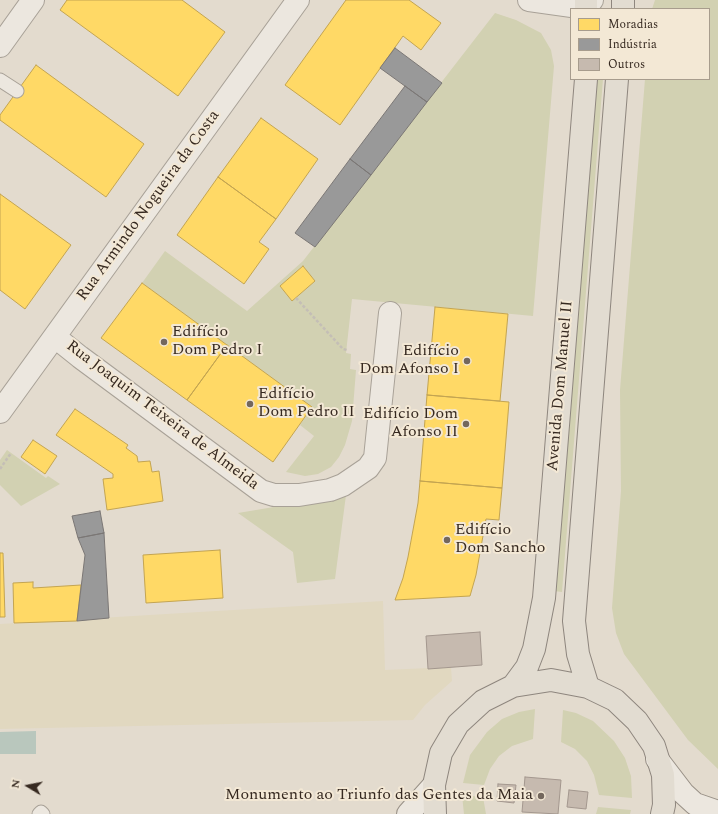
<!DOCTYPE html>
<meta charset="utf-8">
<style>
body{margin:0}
#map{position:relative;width:718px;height:814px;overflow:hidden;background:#e3dbce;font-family:Spectral,serif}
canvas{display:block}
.legend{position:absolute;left:570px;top:8px;width:140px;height:72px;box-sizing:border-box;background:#f3e8d5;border:1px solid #a79c8d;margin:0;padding:5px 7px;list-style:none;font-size:12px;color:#362920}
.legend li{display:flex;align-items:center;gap:8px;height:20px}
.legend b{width:20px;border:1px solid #a79c8d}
.north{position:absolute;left:8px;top:766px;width:40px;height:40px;-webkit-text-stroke:3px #f3e8d5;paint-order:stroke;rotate:280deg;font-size:11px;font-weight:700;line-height:16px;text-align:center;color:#362920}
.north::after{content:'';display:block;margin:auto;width:14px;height:18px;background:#362920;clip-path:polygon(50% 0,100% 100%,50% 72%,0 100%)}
</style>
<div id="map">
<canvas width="718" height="814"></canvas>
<ul class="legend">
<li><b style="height:11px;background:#ffd966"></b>Moradias</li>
<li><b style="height:11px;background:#999"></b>Indústria</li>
<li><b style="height:11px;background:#c6baaf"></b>Outros</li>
</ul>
<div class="north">N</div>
</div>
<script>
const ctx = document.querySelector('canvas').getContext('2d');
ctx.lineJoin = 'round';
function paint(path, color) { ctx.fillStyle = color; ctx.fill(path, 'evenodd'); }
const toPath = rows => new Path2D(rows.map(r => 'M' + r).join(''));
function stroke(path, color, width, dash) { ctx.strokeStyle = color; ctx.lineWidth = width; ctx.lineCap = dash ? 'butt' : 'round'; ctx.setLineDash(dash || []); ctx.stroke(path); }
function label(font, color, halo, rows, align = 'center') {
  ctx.font = font + ' Spectral,serif'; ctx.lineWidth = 4; ctx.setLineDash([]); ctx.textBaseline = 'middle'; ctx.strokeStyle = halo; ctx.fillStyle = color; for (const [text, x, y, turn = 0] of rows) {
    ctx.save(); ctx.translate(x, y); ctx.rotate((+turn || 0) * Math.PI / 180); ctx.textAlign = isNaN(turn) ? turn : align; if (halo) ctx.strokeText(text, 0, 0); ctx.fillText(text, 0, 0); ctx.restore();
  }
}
paint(toPath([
 [383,601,385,670,451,667,452,681,425,705,413,720,0,729,0,624]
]), '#e1d8c0');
paint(toPath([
 [655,0,718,0,718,769,688,740,624,654,616,633,612,608,621,491,620,390,645,79,709,79,709,9,652,9],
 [495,13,516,20,541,33,551,50,554,66,533,316,352,299,346,353,351,354,350,369,356,370,352,421,345,445,339,457,331,467,318,474,305,476,286,472,314,436,300,425,312,407,142,283,165,251,247,311,303,261],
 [303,266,315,281,292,301,280,286],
 [595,79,603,79,562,592,554,591],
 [7,450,46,478,48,476,60,484,21,506,0,485,0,460],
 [346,495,335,579,297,583,293,552,238,513],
 [535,709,533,739,512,746,499,756,490,769,484,785,463,783,470,755,487,732,502,719,519,712],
 [563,710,576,713,593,721,614,741,625,758,631,776,632,798,599,795,594,775,587,761,575,749,561,742],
 [462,795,483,797,486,814,464,814],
 [598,807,631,810,630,814,596,814]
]), '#d2d1b2');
paint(toPath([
 [36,731,36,754,0,754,0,732]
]), '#b9c7bd');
const homes = toPath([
 [67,0,182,0,225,32,178,96,60,10,67,0],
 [346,0,409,0,441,23,421,50,403,36,340,125,285,85,346,0],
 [36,65,144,144,106,197,0,120,0,115,36,65],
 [261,118,318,159,276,219,218,177,261,118],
 [218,177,276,219,259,242,269,249,244,284,177,235,218,177],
 [0,194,71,245,25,309,0,290,0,194],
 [303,266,315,281,292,301,280,286,303,266],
 [142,283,227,345,187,400,101,338,142,283],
 [435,307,508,314,500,401,427,395,435,307],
 [227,345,312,407,273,462,187,400,227,345],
 [427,395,509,402,502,488,420,481,427,395],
 [75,409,128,445,126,448,137,456,138,462,150,461,152,472,159,471,163,501,107,510,103,479,113,478,113,474,56,435,75,409],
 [33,440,57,456,45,474,21,457,33,440],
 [420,481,502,488,499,520,486,519,476,575,470,596,395,600,403,578,408,557,418,503,420,481],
 [220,550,223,598,146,603,143,555,220,550],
 [0,553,3,553,5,617,0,617,0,553],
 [33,582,33,588,81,585,77,621,14,623,13,583,33,582]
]);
paint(homes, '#ffd966');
stroke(homes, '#c3a451', 1);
const industry = toPath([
 [395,48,442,83,427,102,380,68,395,48],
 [405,86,427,102,371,175,350,159,405,86],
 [350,159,371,175,315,247,295,233,350,159],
 [100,511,104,533,78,538,72,516,100,511],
 [104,533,109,618,77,621,85,555,78,538,104,533]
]);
paint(industry, '#999');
stroke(industry, '#7b7775', 1);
const building = toPath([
 [480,632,482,665,428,669,426,636,480,632],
 [525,777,561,780,558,814,522,812,525,777],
 [498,784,516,785,514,803,497,801,498,784],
 [569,790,588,792,586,809,567,807,569,790]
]);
paint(building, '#c6baaf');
stroke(building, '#a3978e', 1);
const lane = toPath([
 [0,80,17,91],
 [39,814,41,812,43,814]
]);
const street = toPath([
 [529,0,586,8,592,0],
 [0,46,33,0],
 [55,337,80,357,261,491,274,495,299,495,330,490,343,485,368,468,375,458,390,313],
 [0,412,298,0]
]);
const secondary = toPath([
 [657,759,683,793,695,804,718,812],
 [408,814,434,785]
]);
const primary = toPath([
 [586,9,586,0],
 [623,9,623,0],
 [513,686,527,667,534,649,544,598,586,79],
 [588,687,578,654,574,621,617,79],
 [435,814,434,785,441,753,458,724,483,701,513,686,551,680,588,687,615,700,637,721,654,746,663,775,664,805,662,814]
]);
stroke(lane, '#a8a197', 15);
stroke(street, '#a8a197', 24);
stroke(secondary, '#989086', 24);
stroke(primary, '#8e867e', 24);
stroke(toPath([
 [296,298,343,349,347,350],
 [0,469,11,453]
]), '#c4beb6', 2.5, [3, 2]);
stroke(lane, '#ece7df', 13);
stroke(street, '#ece7df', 22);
stroke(secondary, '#ece7df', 22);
stroke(primary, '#e2dcd1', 22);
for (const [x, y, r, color] of [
 [164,342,4,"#73675d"],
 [467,361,4,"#73675d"],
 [250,404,4,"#73675d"],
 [466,424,4,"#73675d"],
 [447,540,4,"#73675d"],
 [541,796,4,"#73675d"]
]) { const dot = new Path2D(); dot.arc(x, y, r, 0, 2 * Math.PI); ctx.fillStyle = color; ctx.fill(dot); stroke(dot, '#f3e8d5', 1.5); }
label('16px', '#362920', '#f3e8d5', [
 ["Rua Armindo Nogueira da Costa",149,206,-54],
 ["Avenida Dom Manuel II",561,386,-85],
 ["Rua Joaquim Teixeira de Almeida",162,416,37]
]);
label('16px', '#362920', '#f3e8d5', [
 ["Edifício",172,333],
 ["Dom Pedro I",172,351],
 ["Edifício",459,352,"right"],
 ["Dom Afonso I",459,370,"right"],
 ["Edifício",258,395],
 ["Dom Pedro II",258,413],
 ["Edifício Dom",458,415,"right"],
 ["Afonso II",458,433,"right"],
 ["Edifício",455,531],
 ["Dom Sancho",455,549],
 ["Monumento ao Triunfo das Gentes da Maia",533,796,"right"]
], 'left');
</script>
